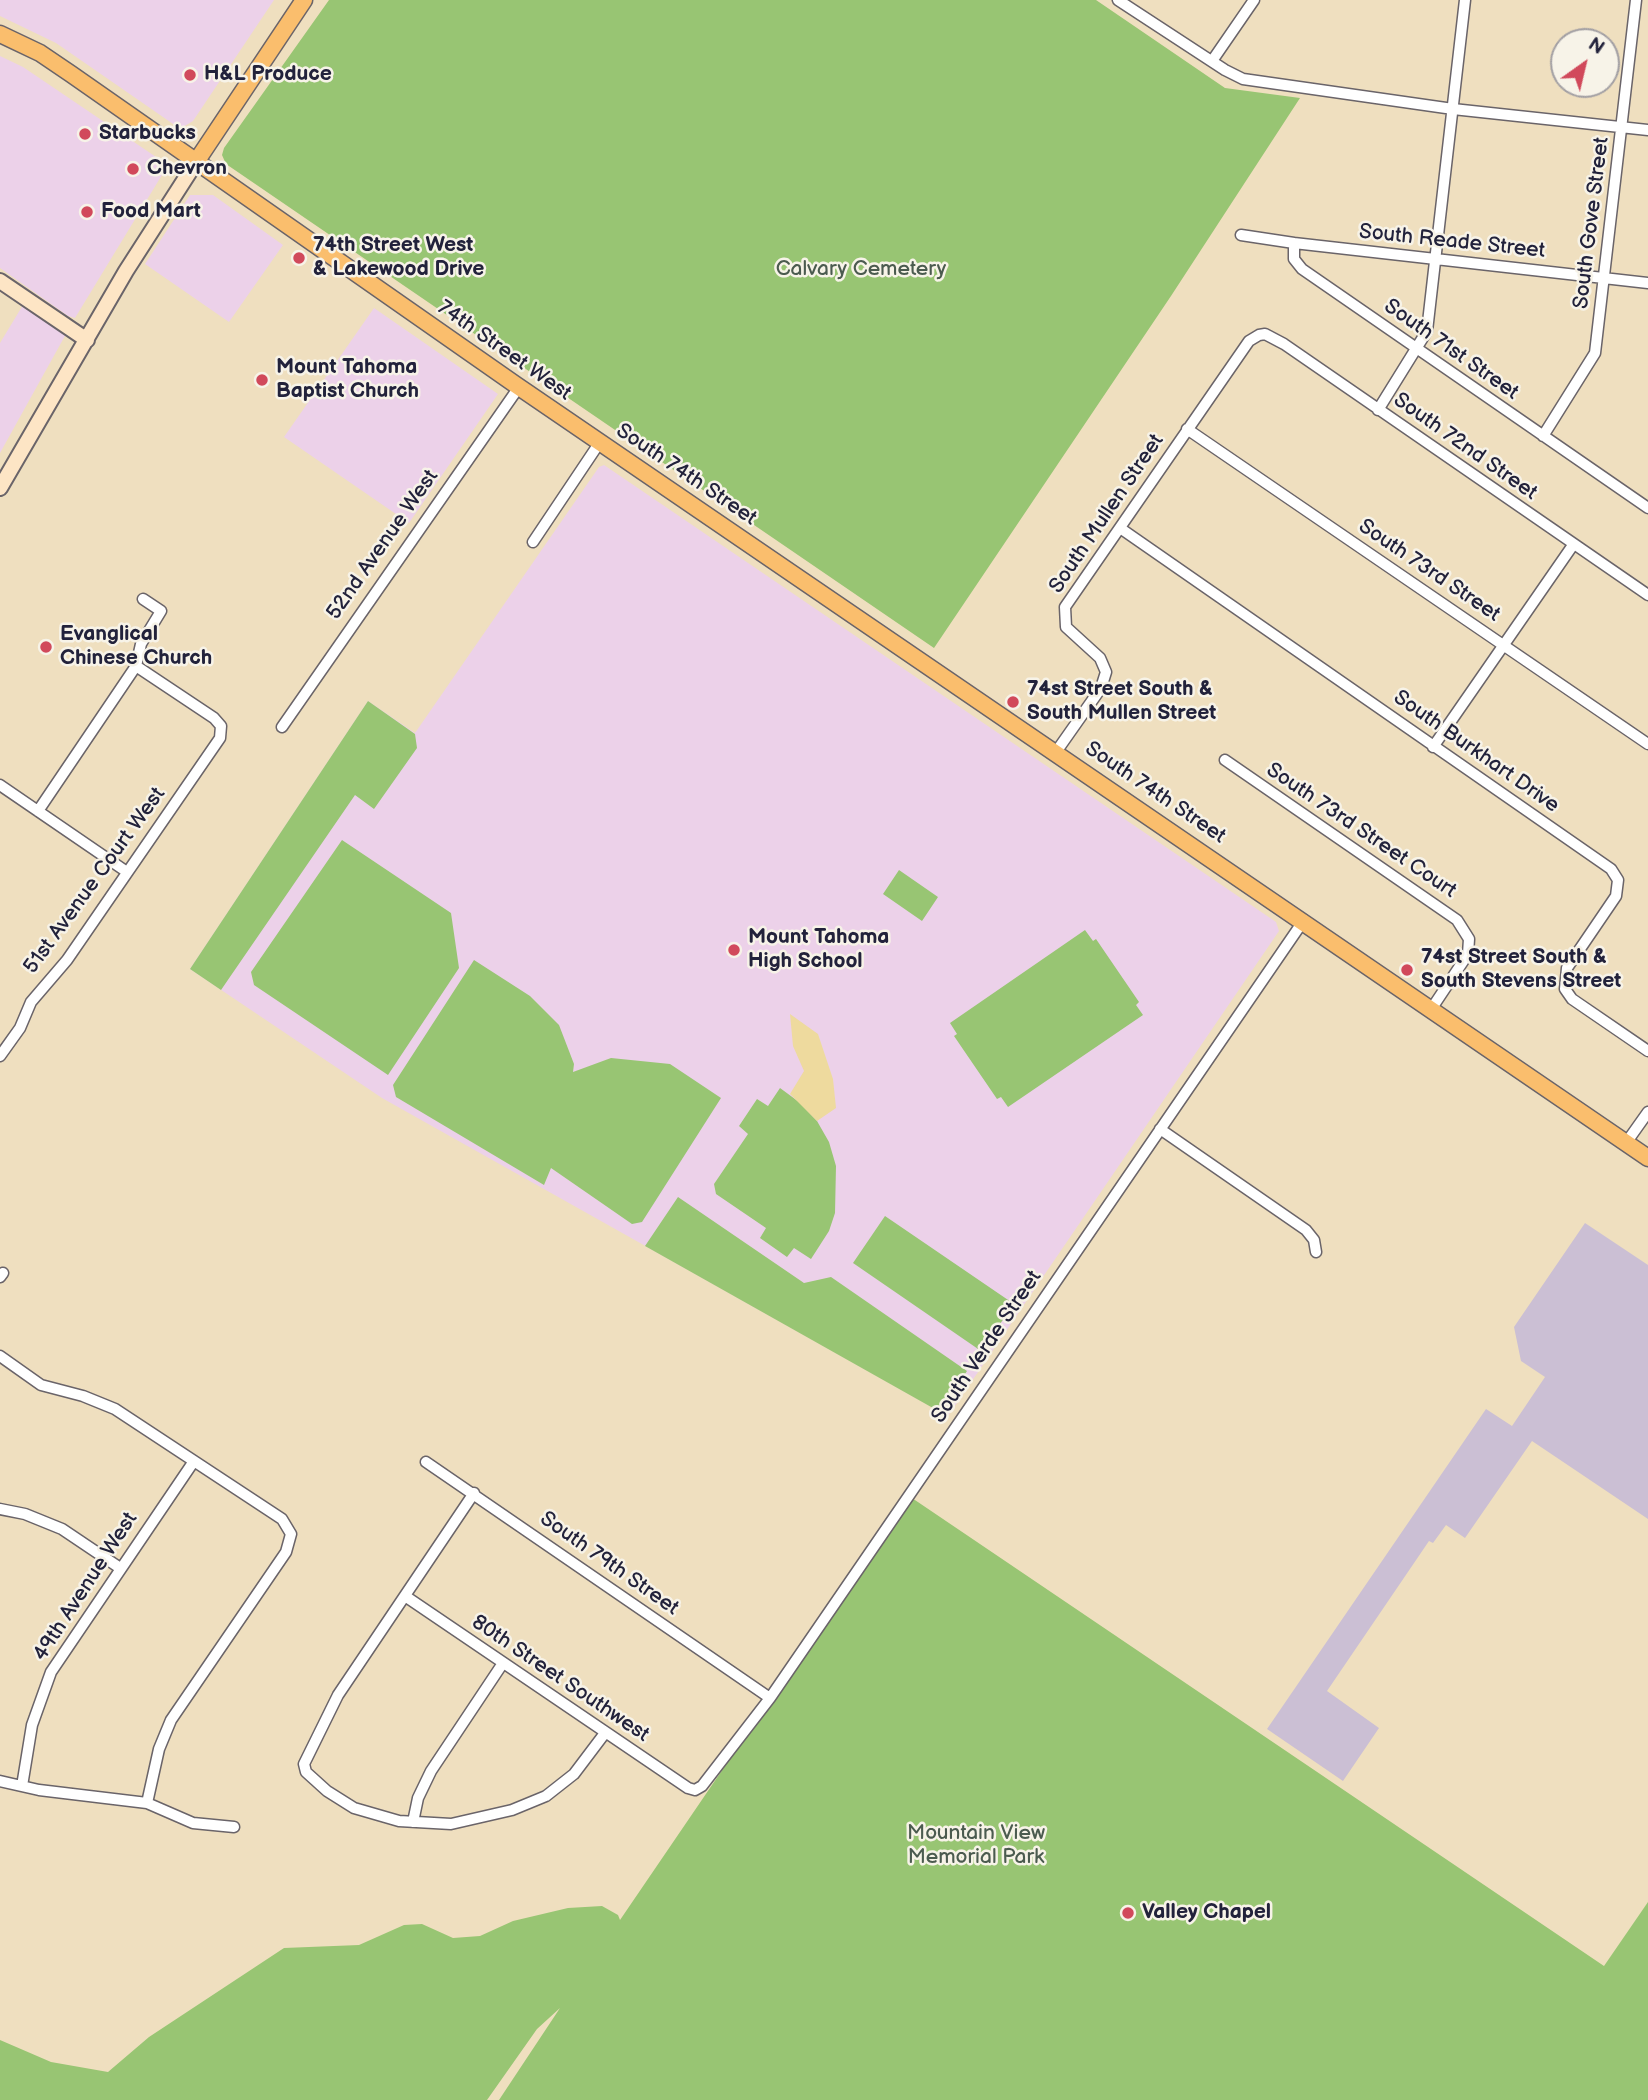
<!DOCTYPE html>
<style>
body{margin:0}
#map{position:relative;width:1648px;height:2100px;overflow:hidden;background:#efdfbf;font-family:"Balsamiq Sans",sans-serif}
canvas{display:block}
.north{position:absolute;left:1550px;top:28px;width:70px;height:70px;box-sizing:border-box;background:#f7f3e8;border:2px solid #a29fa3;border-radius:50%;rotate:34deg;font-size:19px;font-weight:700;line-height:28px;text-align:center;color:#22223b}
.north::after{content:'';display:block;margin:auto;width:24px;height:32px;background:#d1495b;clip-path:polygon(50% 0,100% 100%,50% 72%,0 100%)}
</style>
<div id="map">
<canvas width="1648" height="2100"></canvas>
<div class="north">N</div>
</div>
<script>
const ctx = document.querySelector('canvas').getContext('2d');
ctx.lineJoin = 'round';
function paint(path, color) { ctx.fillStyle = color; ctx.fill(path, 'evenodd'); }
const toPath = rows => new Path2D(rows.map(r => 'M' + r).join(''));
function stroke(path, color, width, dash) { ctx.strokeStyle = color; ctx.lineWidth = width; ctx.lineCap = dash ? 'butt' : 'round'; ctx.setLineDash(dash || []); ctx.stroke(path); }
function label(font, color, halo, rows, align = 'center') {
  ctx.font = font + ' "Balsamiq Sans",sans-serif'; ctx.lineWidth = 5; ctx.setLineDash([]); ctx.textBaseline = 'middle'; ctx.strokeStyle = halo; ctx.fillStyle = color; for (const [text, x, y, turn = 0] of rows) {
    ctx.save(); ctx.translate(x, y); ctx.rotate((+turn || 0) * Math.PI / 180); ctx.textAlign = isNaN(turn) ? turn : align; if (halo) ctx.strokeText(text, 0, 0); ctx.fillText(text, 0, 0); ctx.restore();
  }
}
paint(toPath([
 [0,0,274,0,193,121,183,127,176,126,56,43,0,16],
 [0,56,23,67,162,161,165,170,75,318,68,316,0,268],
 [190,195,213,195,283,245,229,322,145,264],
 [23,305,66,334,0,453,0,343],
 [374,308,498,394,409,523,284,437],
 [604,465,1276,922,1279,931,948,1416,382,1098,190,969,368,701,415,733,599,467]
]), '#ecd1e9');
paint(toPath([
 [1585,1223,1648,1265,1648,1519,1532,1441,1465,1538,1446,1525,1433,1543,1429,1541,1327,1691,1379,1728,1343,1781,1267,1729,1486,1409,1512,1426,1545,1377,1521,1361,1514,1327]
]), '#cbbfd4');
paint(toPath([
 [329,0,1096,0,1225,88,1300,98,1171,296,934,648,226,164,222,155,224,148],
 [368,701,415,734,417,748,374,809,355,795,221,990,190,969],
 [342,840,451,913,459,968,388,1075,254,985,251,972],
 [899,870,938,897,922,921,883,894],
 [1085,930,1093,941,1096,939,1139,1002,1136,1005,1143,1015,1008,1107,1001,1097,997,1099,954,1036,957,1034,950,1023],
 [474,960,530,996,559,1025,574,1064,573,1072,611,1058,670,1064,721,1098,642,1222,632,1224,551,1168,544,1185,396,1097,393,1085],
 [780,1088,799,1102,817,1121,829,1142,836,1166,835,1213,829,1231,811,1259,794,1248,787,1257,760,1238,766,1228,716,1194,714,1184,748,1134,739,1126,757,1099,768,1106],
 [678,1197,804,1283,831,1277,967,1371,940,1412,645,1246],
 [885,1216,1014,1304,981,1351,853,1263],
 [909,1496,1604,1966,1648,1902,1648,2100,499,2100,560,2008,537,2029,487,2100,0,2100,0,2040,51,2062,108,2072,149,2037,284,1948,359,1945,404,1925,422,1924,453,1938,480,1936,513,1921,568,1908,602,1906,618,1915,620,1920]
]), '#98c573');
paint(toPath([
 [790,1014,818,1034,833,1079,836,1108,817,1121,790,1094,804,1071,793,1046]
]), '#eeda9e');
const street = toPath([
 [1118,0,1225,70,1243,79,1453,109,1648,130],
 [1212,61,1254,0],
 [1241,235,1294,243,1294,259,1302,269,1648,508],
 [1294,243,1648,283],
 [1378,410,1427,331,1465,0],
 [1187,429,1648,744],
 [1543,436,1595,353,1636,0],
 [1120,528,1611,869,1618,880,1616,896,1567,968,1565,989,1572,999,1648,1051],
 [533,542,600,442],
 [282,727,519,387],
 [1433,747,1573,545],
 [1056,752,1101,688,1106,672,1100,658,1066,627,1065,607,1249,341,1259,335,1265,334,1284,344,1648,595],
 [1225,760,1457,920,1469,939,1468,954,1432,1008],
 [0,785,127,872],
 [38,811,136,666,141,644,161,611,143,599],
 [0,1056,20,1028,31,1002,67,960,220,738,221,726,214,718,136,666],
 [1160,1129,1306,1230,1314,1240,1316,1252],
 [1626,1143,1648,1112],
 [0,1277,3,1273],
 [0,1356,41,1385,83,1396,115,1409,282,1519,291,1534,286,1552,171,1720,159,1749,147,1803],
 [426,1462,770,1698],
 [474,1493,338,1695,304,1764,306,1772,327,1791,354,1808,399,1821,451,1824,512,1810,546,1796,574,1774,605,1733],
 [0,1509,25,1514,62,1529,120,1568],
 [405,1596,688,1788,695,1790,702,1786,770,1698,1304,920],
 [0,1781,39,1790,147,1803,193,1823,234,1827],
 [22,1786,32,1725,51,1672,194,1461],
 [413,1822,418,1798,431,1771,503,1663]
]);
const secondary = toPath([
 [0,281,87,340],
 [0,488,126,271,196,162]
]);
const primary = toPath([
 [0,34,40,53,71,74,516,385,1648,1158],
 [196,162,304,0]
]);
stroke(street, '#6a6469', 13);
stroke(secondary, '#6a6469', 18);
stroke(primary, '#6a6469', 19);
stroke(street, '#fff', 10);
stroke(secondary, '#fde5c5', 14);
stroke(primary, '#fabe6d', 16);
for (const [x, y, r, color] of [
 [190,75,7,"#d1495b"],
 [85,134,7,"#d1495b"],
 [133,169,7,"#d1495b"],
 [87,212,7,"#d1495b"],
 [299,258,7,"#d1495b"],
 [262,380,7,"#d1495b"],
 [46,647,7,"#d1495b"],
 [1013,702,7,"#d1495b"],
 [734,950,7,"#d1495b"],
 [1407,970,7,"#d1495b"],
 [1128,1913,7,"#d1495b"]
]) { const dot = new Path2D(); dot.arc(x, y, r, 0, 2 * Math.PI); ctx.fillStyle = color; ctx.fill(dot); stroke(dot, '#f7f3e8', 2.5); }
label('bold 21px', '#22223b', '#f7f3e8', [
 ["H&L Produce",204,75],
 ["Starbucks",99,134],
 ["Chevron",147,169],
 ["Food Mart",101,212],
 ["74th Street West",313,246],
 ["& Lakewood Drive",313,270],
 ["Mount Tahoma",276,368],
 ["Baptist Church",276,392],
 ["Evanglical",60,635],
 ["Chinese Church",60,659],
 ["74st Street South &",1027,690],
 ["South Mullen Street",1027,714],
 ["Mount Tahoma",748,938],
 ["High School",748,962],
 ["74st Street South &",1421,958],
 ["South Stevens Street",1421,982],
 ["Valley Chapel",1142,1913]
], 'left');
label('21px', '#22223b', '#f7f3e8', [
 ["South Gove Street",1592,223,-83],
 ["South Reade Street",1452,242,6],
 ["South 71st Street",1451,350,35],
 ["74th Street West",504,351,35],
 ["South 72nd Street",1465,447,35],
 ["South 74th Street",686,475,34],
 ["South Mullen Street",1107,514,-56],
 ["52nd Avenue West",383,545,-55],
 ["South 73rd Street",1429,571,34],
 ["South Burkhart Drive",1476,752,35],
 ["South 74th Street",1155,793,34],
 ["South 73rd Street Court",1361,831,34],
 ["51st Avenue Court West",95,881,-54],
 ["South Verde Street",987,1347,-56],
 ["South 79th Street",609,1564,35],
 ["49th Avenue West",86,1587,-57],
 ["80th Street Southwest",560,1679,34]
]);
label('21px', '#4b5b4f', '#f7f3e8', [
 ["Calvary Cemetery",861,270],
 ["Mountain View",976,1834],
 ["Memorial Park",976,1858]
]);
</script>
